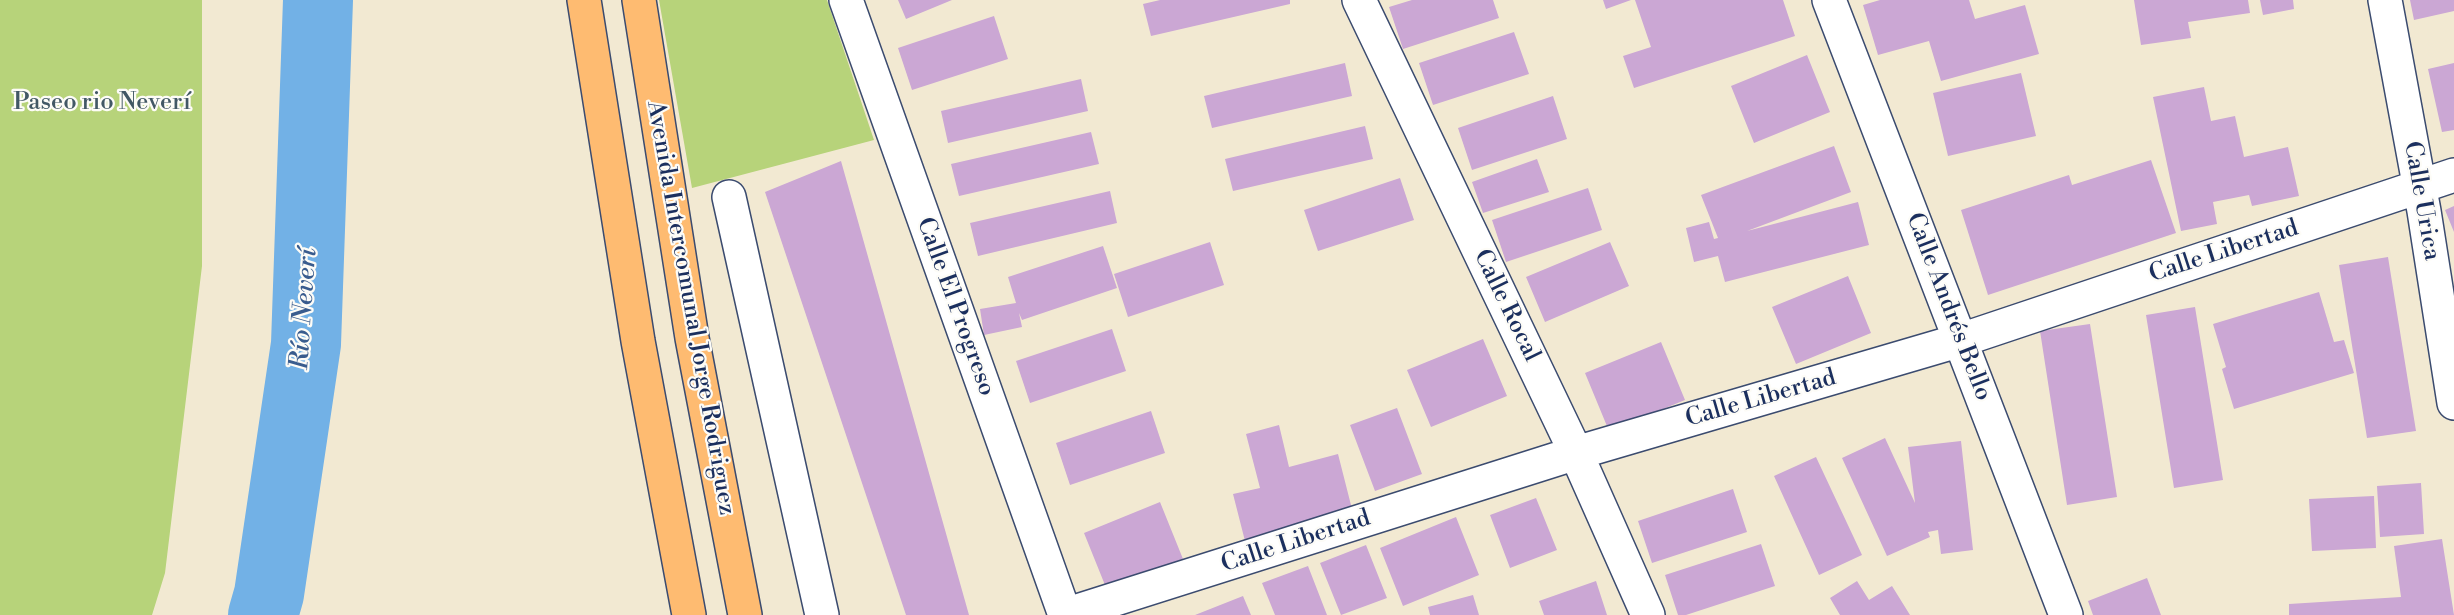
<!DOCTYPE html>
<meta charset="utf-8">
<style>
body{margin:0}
canvas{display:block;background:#f2e9d2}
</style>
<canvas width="2454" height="615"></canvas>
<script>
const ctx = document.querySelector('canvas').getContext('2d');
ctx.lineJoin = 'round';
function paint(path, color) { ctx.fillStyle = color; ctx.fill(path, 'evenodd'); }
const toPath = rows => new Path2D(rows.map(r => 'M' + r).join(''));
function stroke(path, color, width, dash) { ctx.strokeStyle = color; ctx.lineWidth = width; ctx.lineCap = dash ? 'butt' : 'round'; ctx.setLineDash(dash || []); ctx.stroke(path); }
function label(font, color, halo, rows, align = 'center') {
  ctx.font = font + ' "Libre Bodoni",serif'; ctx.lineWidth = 4.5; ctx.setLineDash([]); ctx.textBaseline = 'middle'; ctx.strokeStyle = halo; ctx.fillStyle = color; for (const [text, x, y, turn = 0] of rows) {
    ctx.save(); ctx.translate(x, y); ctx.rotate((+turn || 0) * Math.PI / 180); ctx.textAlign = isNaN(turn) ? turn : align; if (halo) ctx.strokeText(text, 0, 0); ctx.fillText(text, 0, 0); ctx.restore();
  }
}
paint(toPath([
 [0,0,202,0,202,266,165,573,152,615,0,615],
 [659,0,827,0,874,140,692,188]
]), '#b7d37a');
stroke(toPath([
 [263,615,269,594,306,344,318,0]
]), '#72b1e6', 70);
paint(toPath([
 [898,0,952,0,906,19],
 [1160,0,1290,0,1290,4,1151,36,1143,4],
 [1412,0,1493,0,1499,18,1403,49,1389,7],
 [1603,0,1631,0,1606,9],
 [1635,0,1783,0,1795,36,1634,88,1623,56,1651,47],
 [1880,0,1969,0,1975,19,2025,5,2039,54,1941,81,1929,41,1878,55,1863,5],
 [2134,0,2248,0,2250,13,2188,22,2191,38,2141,45],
 [2260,0,2293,0,2294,9,2263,15],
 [2410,0,2454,0,2454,11,2414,20],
 [994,16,1008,59,912,90,898,48],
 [1514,32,1529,74,1433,105,1419,63],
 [1807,55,1830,112,1754,143,1731,86],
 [1345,63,1352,96,1212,128,1204,96],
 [2454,63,2454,130,2442,132,2428,69],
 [2021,73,2036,136,1948,156,1933,93],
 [1081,79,1088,111,948,143,941,111],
 [2204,87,2211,121,2235,116,2244,157,2288,147,2299,196,2252,206,2249,195,2213,202,2217,224,2181,231,2153,97],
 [1553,96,1567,139,1472,170,1458,128],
 [1365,126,1373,159,1233,191,1225,159],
 [1091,132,1099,164,959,196,951,164],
 [1834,146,1851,192,1747,231,1858,202,1869,245,1725,282,1718,256,1694,262,1686,228,1709,222,1714,239,1718,238,1701,195],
 [1537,159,1549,192,1483,213,1472,182],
 [2151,160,2176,233,1988,295,1961,210,2069,175,2072,185],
 [841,161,969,615,906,615,765,192],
 [1400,178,1414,220,1318,251,1304,210],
 [1588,188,1602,230,1506,262,1492,220],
 [1110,191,1117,223,978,256,970,223],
 [2454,206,2454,232,2445,210],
 [1210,242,1224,285,1128,317,1114,274],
 [1610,242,1629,286,1545,322,1526,277],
 [1103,246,1117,288,1022,320,1019,313,1022,327,984,335,980,309,1016,303,1008,277],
 [2388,257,2416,431,2367,438,2339,265],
 [1848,276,1871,333,1796,364,1772,307],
 [2319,292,2334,342,2344,340,2354,373,2234,409,2222,369,2226,367,2213,324],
 [2195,307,2223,480,2174,488,2146,315],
 [2090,324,2117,497,2067,505,2040,331],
 [1112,329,1126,371,1030,403,1016,361],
 [1483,339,1507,396,1431,427,1407,370],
 [1661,342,1685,400,1609,431,1585,373],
 [1397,408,1422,474,1375,491,1350,425],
 [1151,411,1165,453,1070,485,1056,443],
 [1279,425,1289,467,1338,454,1353,513,1245,541,1233,494,1260,488,1246,434],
 [1885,438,1915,503,1908,447,1961,441,1973,550,1941,554,1938,530,1928,532,1930,537,1887,556,1842,458],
 [1816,457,1862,555,1819,575,1774,476],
 [2421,483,2424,534,2380,537,2377,486],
 [1733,489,1747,532,1652,563,1638,521],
 [2374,496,2376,548,2312,551,2309,499],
 [1536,498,1557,550,1510,568,1490,515],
 [1160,502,1183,559,1107,590,1084,533],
 [1456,517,1479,575,1403,606,1380,548],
 [2442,539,2454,615,2289,615,2289,604,2401,597,2394,546],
 [1761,544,1775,586,1686,615,1678,615,1665,575],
 [1366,545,1387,598,1341,615,1320,563],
 [1308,566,1327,615,1275,615,1262,583],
 [2147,578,2161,615,2093,615,2088,601],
 [1596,581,1607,615,1544,615,1539,601],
 [1857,581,1869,600,1892,586,1910,615,1840,615,1830,598],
 [1473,595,1479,615,1430,615,1428,607],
 [1243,596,1251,615,1195,615]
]), '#cba7d4');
const minor = toPath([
 [846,0,1065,615],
 [1359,0,1576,453,1648,615],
 [1829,0,2066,615],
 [2385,0,2424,211,2454,403],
 [729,197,822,615],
 [1065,615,1576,453,1961,340,2454,175]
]);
const major = toPath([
 [584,0,638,341,689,615],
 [639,0,692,338,745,615]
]);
stroke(minor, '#3b4b6f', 36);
stroke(major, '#3b4b6f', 36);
stroke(minor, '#fff', 33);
stroke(major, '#febb71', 33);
label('24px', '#425865', '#fdfcf7', [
 ["Paseo rio Neverí",102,103]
]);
label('24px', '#1b2f5e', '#fdfcf7', [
 ["Calle Urica",2421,201,80],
 ["Calle Libertad",2224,252,-18],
 ["Calle Rocal",1506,306,64],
 ["Calle El Progreso",955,307,70],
 ["Calle Andrés Bello",1948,307,69],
 ["Avenida Intercomunal Jorge Rodriguez",690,308,80],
 ["Calle Libertad",1761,399,-16],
 ["Calle Libertad",1296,542,-18]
]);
label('italic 26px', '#395c8e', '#fdfcf7', [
 ["Río Neverí",305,309,-86]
]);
</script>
